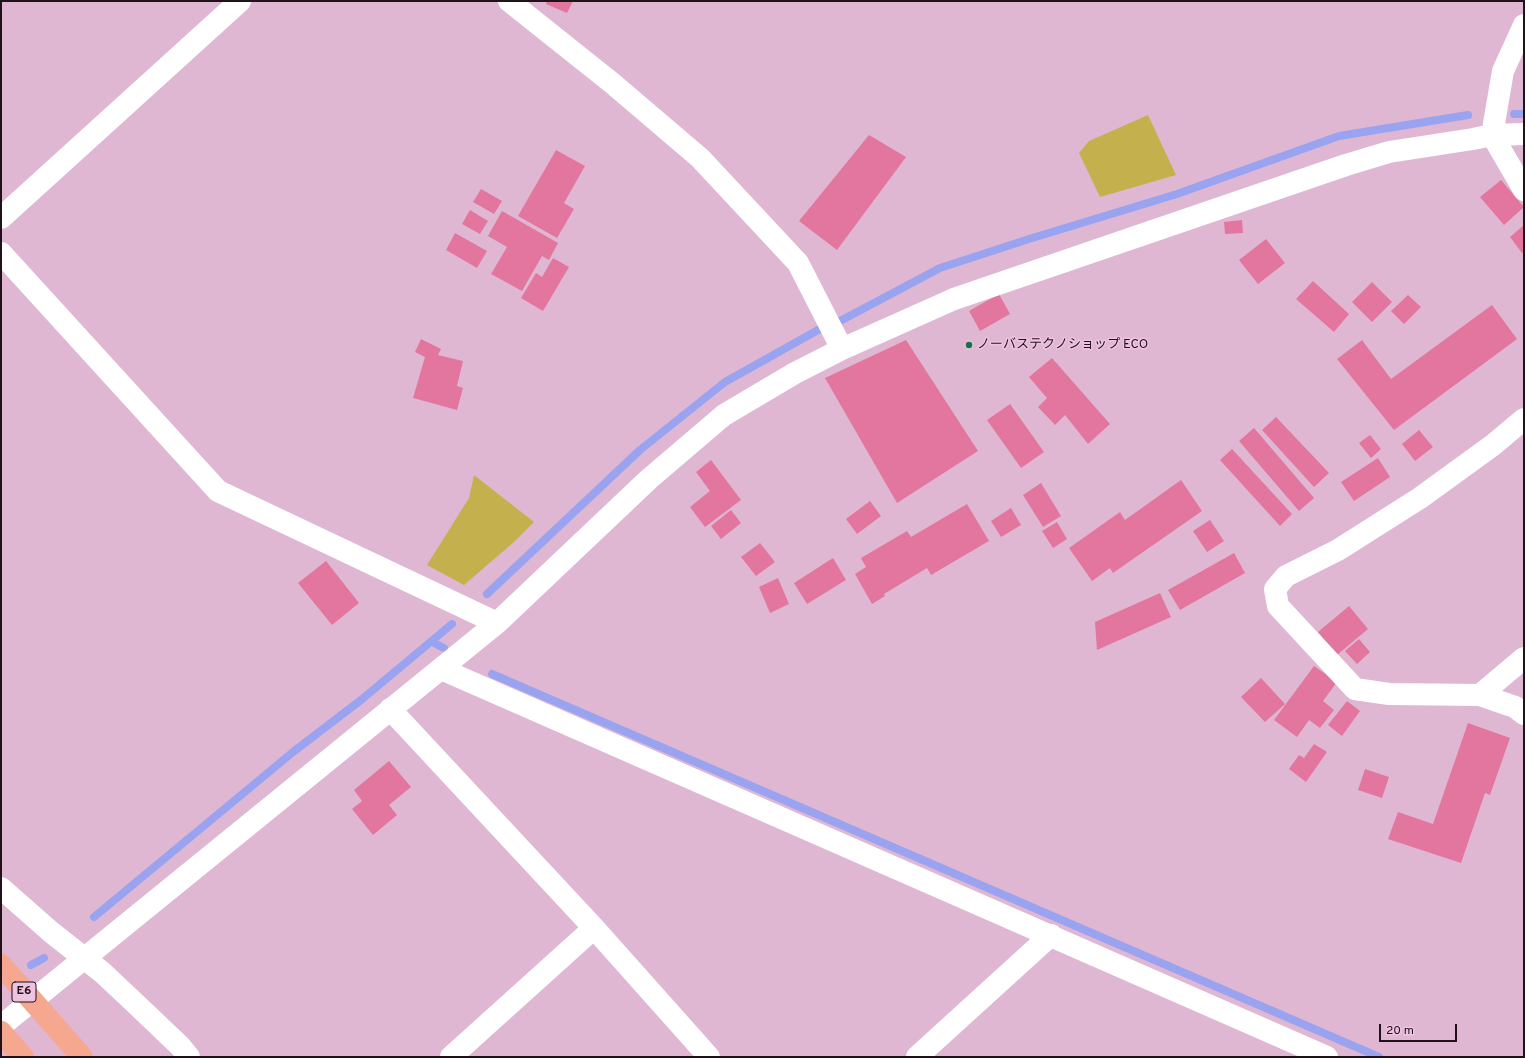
<!DOCTYPE html>
<meta charset="utf-8">
<style>
body{margin:0}
#map{position:relative;width:1525px;height:1058px;overflow:hidden;background:#e0b7d3;font-family:Overpass,sans-serif}
canvas{display:block}
.frame{position:absolute;inset:0;border:2px solid #20111b;pointer-events:none}
.scale{position:absolute;left:1379px;top:1024px;width:78px;height:18px;box-sizing:border-box;border:2px solid #20111b;border-top:0;padding-left:5px;font-size:12px;line-height:14px;white-space:nowrap;color:#20111b;-webkit-text-stroke:3px #edc3e0;paint-order:stroke}
</style>
<div id="map">
<canvas width="1525" height="1058"></canvas>
<div class="frame"></div>
<div class="scale">20 m</div>
</div>
<script>
const ctx = document.querySelector('canvas').getContext('2d');
ctx.lineJoin = 'round';
function paint(path, color) { ctx.fillStyle = color; ctx.fill(path, 'evenodd'); }
const toPath = rows => new Path2D(rows.map(r => 'M' + r).join(''));
function stroke(path, color, width, dash) { ctx.strokeStyle = color; ctx.lineWidth = width; ctx.lineCap = dash ? 'butt' : 'round'; ctx.setLineDash(dash || []); ctx.stroke(path); }
function label(font, color, halo, rows, align = 'center') {
  ctx.font = font + ' Overpass,"Noto Sans JP",sans-serif'; ctx.lineWidth = 3; ctx.setLineDash([]); ctx.textBaseline = 'middle'; ctx.strokeStyle = halo; ctx.fillStyle = color; for (const [text, x, y, turn = 0] of rows) {
    ctx.save(); ctx.translate(x, y); ctx.rotate((+turn || 0) * Math.PI / 180); ctx.textAlign = isNaN(turn) ? turn : align; if (halo) ctx.strokeText(text, 0, 0); ctx.fillText(text, 0, 0); ctx.restore();
  }
}
paint(toPath([
 [1148,115,1176,175,1100,197,1079,153,1089,141],
 [474,475,534,522,514,542,464,585,427,565,469,498]
]), '#c4b04d');
stroke(toPath([
 [1514,114,1524,114],
 [487,594,640,450,725,382,818,330,840,321,940,268,1029,239,1177,194,1339,136,1468,115],
 [432,642,444,648],
 [492,674,1379,1057],
 [94,917,293,752,361,700,452,624],
 [31,965,44,958]
]), '#99a3f0', 8);
paint(toPath([
 [547,1,573,1,567,13,546,4],
 [869,135,906,157,837,250,799,221],
 [556,150,585,166,564,203,574,209,557,238,518,216],
 [1501,180,1524,207,1504,225,1480,197],
 [481,189,502,201,494,214,473,202],
 [470,210,488,221,480,234,462,224],
 [502,211,558,243,549,260,542,256,522,291,491,274,507,247,488,236],
 [1242,220,1243,233,1225,234,1224,222],
 [1524,225,1524,251,1522,253,1510,237],
 [455,233,487,251,477,268,446,250],
 [1266,239,1285,263,1258,284,1239,260],
 [553,258,569,267,543,311,521,298,536,273,542,277],
 [1313,281,1349,314,1334,332,1296,299],
 [1372,282,1392,302,1372,322,1352,302],
 [999,294,1010,314,980,331,969,311],
 [1408,295,1421,307,1404,324,1391,311],
 [1492,305,1517,339,1394,430,1337,359,1362,340,1391,379],
 [421,339,441,349,438,355,463,361,457,386,463,388,457,410,413,398,425,357,415,352],
 [906,340,978,451,897,503,825,378],
 [1052,358,1110,424,1088,444,1065,415,1055,425,1038,407,1047,398,1029,377],
 [1010,404,1044,452,1021,468,987,420],
 [1276,417,1329,473,1314,487,1262,430],
 [1254,428,1314,498,1299,511,1239,441],
 [1419,430,1433,447,1415,461,1402,444],
 [1370,435,1381,449,1371,458,1359,443],
 [1232,449,1292,514,1280,526,1220,460],
 [1378,458,1390,477,1354,501,1341,482],
 [711,460,741,500,705,527,690,507,710,491,696,472],
 [1181,480,1202,511,1113,573,1110,568,1092,581,1069,548,1120,512,1125,520],
 [1041,483,1061,516,1043,527,1023,495],
 [870,501,881,516,857,534,846,519],
 [967,504,989,541,931,575,927,568,884,594,885,596,872,604,855,574,866,567,861,558,907,531,911,537],
 [1011,508,1021,525,1001,537,991,521],
 [731,510,741,523,721,539,711,526],
 [1210,520,1224,541,1207,552,1193,531],
 [1057,522,1067,539,1053,548,1042,531],
 [760,543,775,562,756,576,741,557],
 [1234,553,1245,573,1180,610,1168,590],
 [833,558,846,580,807,604,794,583],
 [326,561,359,603,332,625,298,583],
 [778,578,789,604,770,613,759,587],
 [1160,593,1171,617,1097,650,1095,622],
 [1349,606,1368,629,1337,655,1318,632],
 [1359,639,1370,652,1357,664,1345,651],
 [1314,666,1337,682,1323,701,1334,710,1320,728,1309,720,1297,737,1274,720],
 [1261,678,1285,704,1265,722,1241,697],
 [1347,701,1360,711,1342,736,1328,725],
 [1468,723,1510,738,1490,795,1485,793,1461,863,1388,839,1398,812,1433,824],
 [1314,744,1327,752,1306,782,1289,769,1299,755,1304,758],
 [389,761,411,787,389,805,397,815,373,835,352,809,362,801,354,790],
 [1365,769,1389,777,1382,798,1358,790]
]), '#e2769e');
stroke(toPath([
 [509,1,612,83,700,158,798,263,842,349],
 [1524,25,1503,71,1492,135,1524,190],
 [1,218,240,1],
 [1,253,218,491,497,623],
 [1524,419,1493,445,1420,498,1338,550,1286,576,1275,589,1278,606,1355,689,1389,694,1480,695,1524,658],
 [441,669,1327,1057],
 [1480,695,1515,707,1524,714],
 [390,709,594,928,709,1057],
 [1,888,51,932,103,973,138,1006,180,1046,189,1057],
 [1,1026,497,623,649,479,724,415,795,373,842,349,954,299,1346,165,1389,152,1473,139,1492,135,1524,134],
 [451,1057,594,928],
 [917,1057,1051,935]
]), '#fff', 22);
stroke(toPath([
 [1,965,82,1057],
 [1,1032,23,1057]
]), '#f5a78f', 22);
for (const [x, y, r, color] of [
 [969,345,4,"#137247"]
]) { const dot = new Path2D(); dot.arc(x, y, r, 0, 2 * Math.PI); ctx.fillStyle = color; ctx.fill(dot); stroke(dot, '#edc3e0', 1.5); }
for (const [x, y, w] of [
 [24,992,24]
]) { const box = new Path2D(); box.roundRect(x - w / 2, y - 10, w, 20, 3); ctx.fillStyle = '#edc3e0'; ctx.fill(box); stroke(box, '#20111b', 1); }
label('bold 12px', '#20111b', null, [
 ["E6",24,992]
]);
label('13px', '#20111b', '#edc3e0', [
 ["ノーバステクノショップ ECO",977,345]
], 'left');
</script>
